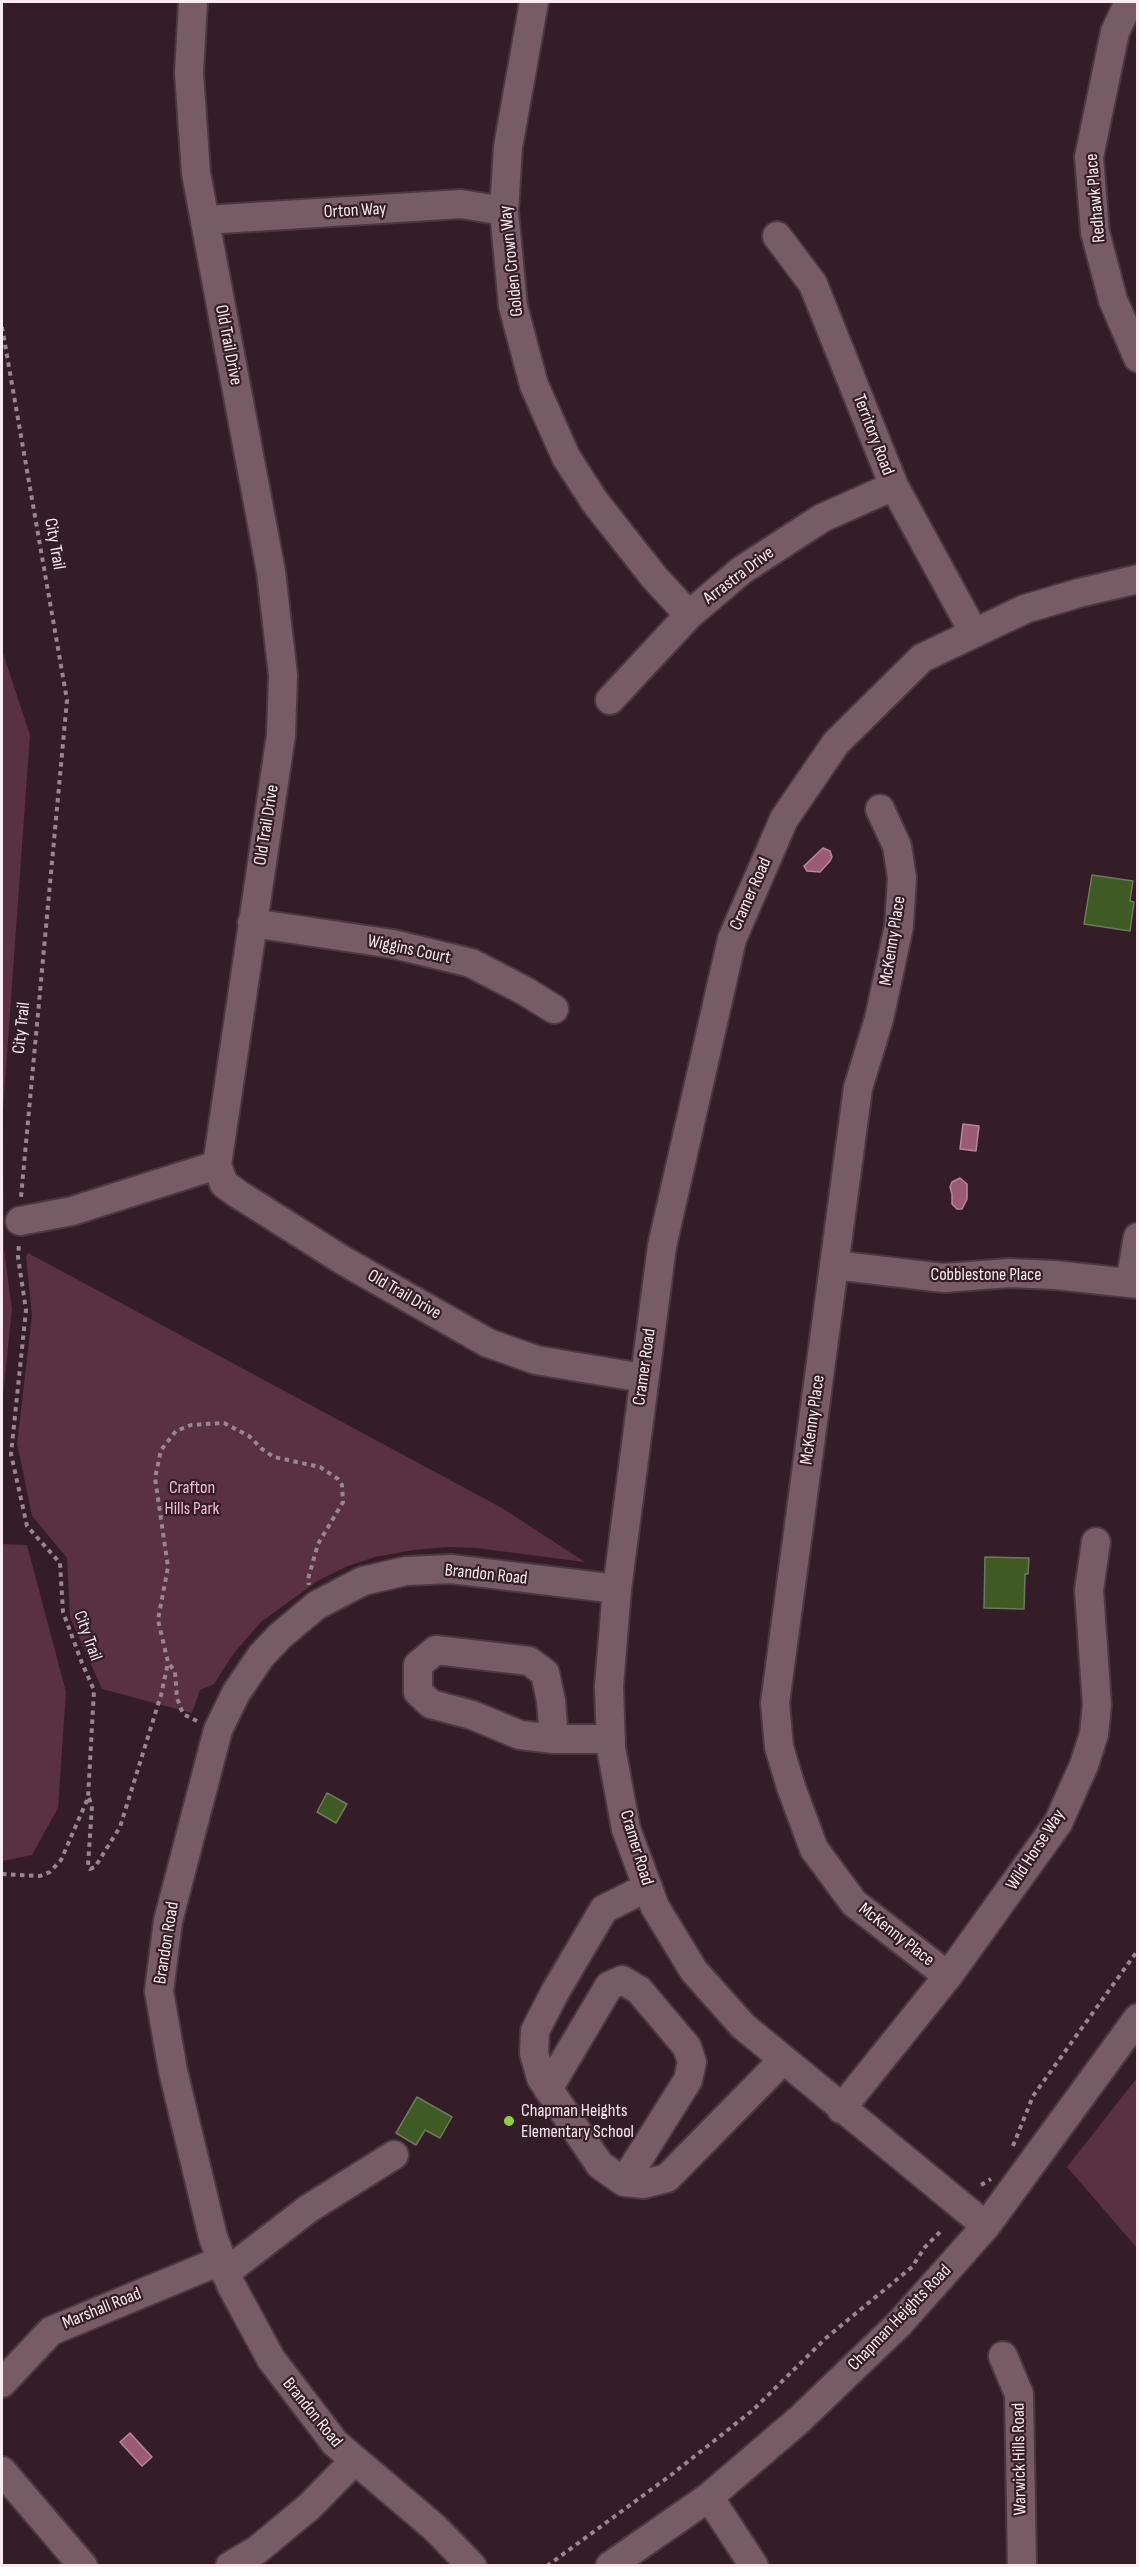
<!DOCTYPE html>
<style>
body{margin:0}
#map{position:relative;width:1139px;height:2567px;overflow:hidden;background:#341d26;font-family:"Sofia Sans Condensed",sans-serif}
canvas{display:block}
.frame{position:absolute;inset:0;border:3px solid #fbeaf0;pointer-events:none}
</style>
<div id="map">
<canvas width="1139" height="2567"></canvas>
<div class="frame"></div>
</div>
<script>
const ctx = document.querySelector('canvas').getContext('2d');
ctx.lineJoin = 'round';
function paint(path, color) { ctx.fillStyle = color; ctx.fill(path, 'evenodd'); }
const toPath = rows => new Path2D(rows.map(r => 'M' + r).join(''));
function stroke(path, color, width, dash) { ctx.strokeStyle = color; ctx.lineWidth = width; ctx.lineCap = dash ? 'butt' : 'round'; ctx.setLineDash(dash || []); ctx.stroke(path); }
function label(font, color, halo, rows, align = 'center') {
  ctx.font = font + ' "Sofia Sans Condensed",sans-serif'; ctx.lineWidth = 4.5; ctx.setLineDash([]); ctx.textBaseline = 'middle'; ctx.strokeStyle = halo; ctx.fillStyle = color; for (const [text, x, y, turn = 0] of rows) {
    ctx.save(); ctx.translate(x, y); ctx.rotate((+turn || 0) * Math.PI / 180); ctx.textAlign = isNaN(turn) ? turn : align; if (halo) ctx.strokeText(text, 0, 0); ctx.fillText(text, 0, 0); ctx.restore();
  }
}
paint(toPath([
 [2,650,30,735,3,1110,4,1250,12,1309,2,1405],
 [28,1253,502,1508,585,1562,476,1548,450,1547,413,1550,375,1557,348,1566,319,1580,261,1622,234,1653,214,1684,200,1690,192,1713,102,1689,70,1617,67,1558,32,1516,19,1453,17,1444,32,1316,26,1256],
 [2,1544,27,1545,66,1692,58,1808,32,1855,2,1861],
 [1137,2078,1137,2248,1067,2167]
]), '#593141');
const water = toPath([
 [823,848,830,851,832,857,830,861,820,872,807,871,804,866,823,848],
 [963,1124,979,1126,976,1151,960,1149,963,1124],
 [960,1178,967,1184,967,1199,962,1209,957,1209,952,1204,952,1194,950,1187,952,1182,960,1178],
 [130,2433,152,2457,142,2466,120,2442,130,2433]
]);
paint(water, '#9b5b75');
stroke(water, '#b8869a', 1.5);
const building = toPath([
 [1092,875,1133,881,1130,901,1134,902,1130,931,1084,924,1092,875],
 [985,1557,1029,1558,1028,1574,1025,1574,1024,1609,984,1608,985,1557],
 [327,1793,347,1804,336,1823,317,1812,327,1793],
 [417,2097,452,2117,440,2138,425,2130,416,2145,396,2133,417,2097]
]);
paint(building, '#3f5a22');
stroke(building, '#6d7a62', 1.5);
const minor = toPath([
 [193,2,189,73,196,173,271,572,283,675,281,735,217,1165,224,1184,238,1194,344,1261,488,1343,536,1360,643,1378],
 [534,2,508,147,504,211,513,306,534,385,566,457,595,502,654,577,689,615],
 [1129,2,1115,32,1089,157,1095,232,1113,300,1138,358],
 [205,220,461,204,504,211],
 [777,236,813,284,894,486,974,633],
 [610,700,689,615,742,570,822,518,894,486],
 [880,809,897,846,902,878,899,926,879,1019,858,1088,775,1703,779,1747,791,1787,814,1849,854,1903,948,1976],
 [252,923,393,944,471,963,525,991,554,1009],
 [20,1221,72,1211,217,1165],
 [834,1265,944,1278,1009,1273,1055,1275,1138,1284],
 [1130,1283,1138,1237],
 [554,1739,551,1701,545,1673,529,1661,436,1650,418,1665,418,1692,431,1704,472,1715,520,1735,554,1739,611,1739],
 [648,1887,604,1909,555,1992,535,2031,534,2053,541,2078,600,2165,624,2182,644,2184,667,2178,783,2060],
 [548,2089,609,1986,622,1980,639,1990,687,2047,692,2062,688,2080,624,2182],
 [841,2109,948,1976,1058,1823,1084,1765,1094,1734,1097,1705,1089,1590,1096,1542],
 [986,2226,743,2026,694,1971,655,1907,626,1829,611,1748,609,1686,617,1589,662,1246,732,939,784,819,836,743,922,658,1025,609,1079,593,1138,579],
 [225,2273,308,2209,394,2155],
 [1003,2356,1019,2394,1022,2566],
 [2,2383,51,2331,220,2261],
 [2,2471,83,2566],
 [709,2497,754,2566],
 [230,2566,257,2550,310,2506,354,2461],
 [472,2566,435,2528,335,2443,271,2359,231,2285,213,2237,173,2071,159,1991,168,1921,218,1730,236,1693,261,1656,280,1636,317,1605,363,1581,406,1571,451,1569,617,1589],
 [610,2566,709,2497,799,2420,899,2324,986,2226,1138,2018]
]);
stroke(minor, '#4c3840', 32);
stroke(toPath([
 [2,327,67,700,21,1197],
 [197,1721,183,1714,177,1698,175,1672,168,1662,158,1620,168,1567,155,1478,161,1450,176,1431,191,1425,224,1423,249,1436,262,1449,274,1457,320,1467,338,1479,342,1485,343,1502,318,1544,308,1579,309,1585],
 [89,1798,92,1806,88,1865,90,1869,95,1867,120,1827,161,1695,168,1663],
 [2,1874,40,1876,50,1872,61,1860,88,1798,94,1690,82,1663,63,1612,60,1563,27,1526,11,1454,26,1310,18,1257,19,1244],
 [1013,2146,1033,2096,1138,1950],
 [981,2185,991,2179],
 [547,2566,671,2475,753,2410,826,2338,912,2267,925,2247,941,2231]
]), '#9a868d', 4, [4.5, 4.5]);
stroke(minor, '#775b65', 28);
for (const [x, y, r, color] of [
 [509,2121,6,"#8ece43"]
]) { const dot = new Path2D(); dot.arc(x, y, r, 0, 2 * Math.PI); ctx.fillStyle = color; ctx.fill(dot); stroke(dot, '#341d26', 2); }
label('18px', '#fbeaf0', '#341d26', [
 ["Redhawk Place",1096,198,-95],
 ["Orton Way",355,211,-3],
 ["Golden Crown Way",512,261,-96],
 ["Old Trail Drive",228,345,79],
 ["Territory Road",873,435,69],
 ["City Trail",54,544,80],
 ["Arrastra Drive",739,576,-37],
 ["Old Trail Drive",267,825,-81],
 ["Cramer Road",751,894,-66],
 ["McKenny Place",893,941,-81],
 ["Wiggins Court",409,950,12],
 ["City Trail",22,1028,-84],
 ["Cobblestone Place",986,1275],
 ["Old Trail Drive",404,1295,30],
 ["Cramer Road",645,1367,-82],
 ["McKenny Place",813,1420,-82],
 ["Brandon Road",486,1575,6],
 ["City Trail",87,1636,70],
 ["Cramer Road",636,1848,73],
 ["Wild Horse Way",1036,1850,-57],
 ["McKenny Place",896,1935,38],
 ["Brandon Road",167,1943,-81],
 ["Marshall Road",102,2309,-22],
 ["Chapman Heights Road",900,2318,-46],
 ["Brandon Road",312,2413,51],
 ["Warwick Hills Road",1020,2459,-91]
]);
label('18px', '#f6bcd1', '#341d26', [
 ["Crafton",192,1488],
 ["Hills Park",192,1509]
]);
label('18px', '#fbeaf0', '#341d26', [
 ["Chapman Heights",521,2111],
 ["Elementary School",521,2132]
], 'left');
</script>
